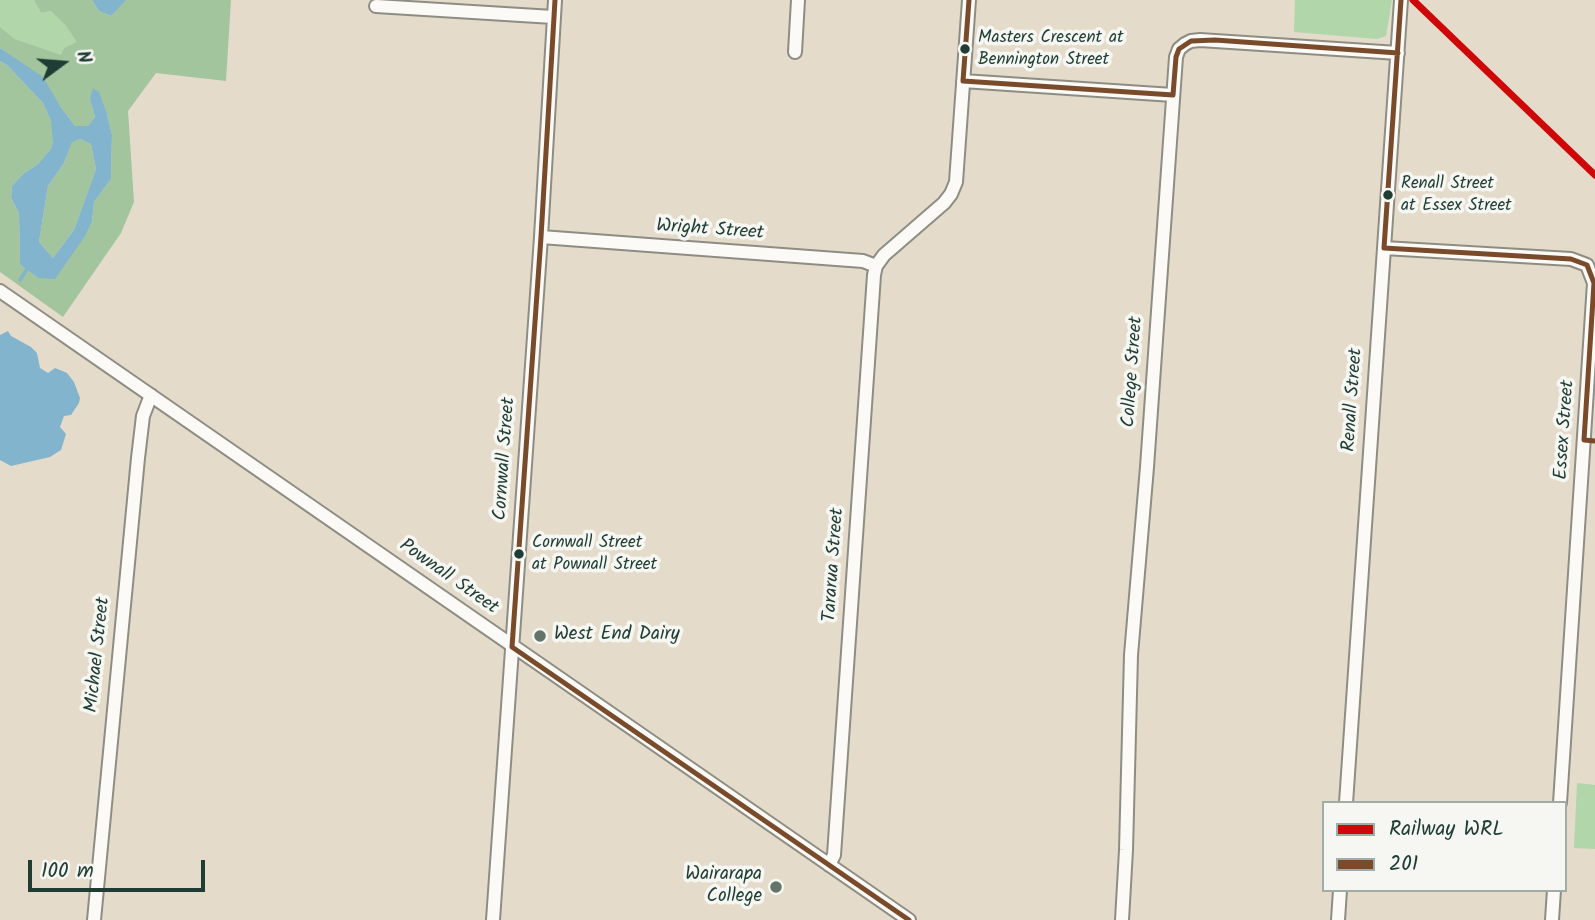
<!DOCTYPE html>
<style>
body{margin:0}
#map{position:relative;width:1595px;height:920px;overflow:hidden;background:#e5dbca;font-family:Kalam,sans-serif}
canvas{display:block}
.legend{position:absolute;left:1322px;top:801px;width:245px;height:91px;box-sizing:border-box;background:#f6f6f2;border:2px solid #a0aca6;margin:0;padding:9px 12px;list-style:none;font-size:21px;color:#1f3d34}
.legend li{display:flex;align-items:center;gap:14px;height:35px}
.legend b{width:35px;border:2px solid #a0aca6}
.north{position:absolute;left:28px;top:28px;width:70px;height:70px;-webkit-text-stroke:5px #f6f6f2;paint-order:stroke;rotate:74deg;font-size:19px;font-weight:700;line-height:28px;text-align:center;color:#1f3d34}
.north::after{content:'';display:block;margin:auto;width:24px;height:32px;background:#1f3d34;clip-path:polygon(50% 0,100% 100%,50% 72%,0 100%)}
.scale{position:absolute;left:28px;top:860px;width:177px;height:32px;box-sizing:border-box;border:4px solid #1f3d34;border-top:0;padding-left:9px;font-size:21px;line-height:24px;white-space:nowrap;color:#1f3d34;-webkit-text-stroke:5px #f6f6f2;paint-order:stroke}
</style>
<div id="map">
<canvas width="1595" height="920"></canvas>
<ul class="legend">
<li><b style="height:9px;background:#ce0808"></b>Railway WRL</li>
<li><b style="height:9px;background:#7a4b2a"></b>201</li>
</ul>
<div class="north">N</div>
<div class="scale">100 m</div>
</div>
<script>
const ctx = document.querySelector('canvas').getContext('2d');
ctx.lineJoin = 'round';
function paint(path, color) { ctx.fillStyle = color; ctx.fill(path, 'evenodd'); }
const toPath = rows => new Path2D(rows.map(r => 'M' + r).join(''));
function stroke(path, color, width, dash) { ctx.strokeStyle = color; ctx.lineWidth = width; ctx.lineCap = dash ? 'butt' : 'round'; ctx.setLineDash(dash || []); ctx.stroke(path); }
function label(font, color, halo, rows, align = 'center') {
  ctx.font = font + ' Kalam,sans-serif'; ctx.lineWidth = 7; ctx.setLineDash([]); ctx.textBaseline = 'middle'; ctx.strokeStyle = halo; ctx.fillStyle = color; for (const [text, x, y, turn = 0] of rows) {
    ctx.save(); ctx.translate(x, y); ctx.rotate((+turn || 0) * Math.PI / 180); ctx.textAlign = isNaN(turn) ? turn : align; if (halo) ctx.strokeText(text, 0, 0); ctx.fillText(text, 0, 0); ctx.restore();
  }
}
paint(toPath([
 [0,0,34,0,41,13,51,11,66,26,78,42,64,48,62,56,15,39,0,27],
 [1295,0,1392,0,1386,36,1377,39,1294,32],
 [1577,783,1595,785,1595,849,1574,848]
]), '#b1d6aa');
paint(toPath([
 [34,0,92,0,99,11,111,16,125,0,231,0,226,81,156,73,128,111,134,202,121,233,63,317,0,272,0,61,7,65,43,103,51,121,53,131,53,141,51,149,38,164,23,174,12,186,11,198,19,213,20,263,38,278,92,221,94,202,111,179,112,135,107,114,90,99,95,117,88,126,75,126,60,106,15,59,0,48,0,27,15,39,61,55,64,48,77,42,66,26,51,11,41,13],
 [80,139,91,144,96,169,74,230,53,258,39,242,48,186,64,163,72,141]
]), '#a2c59e');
paint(toPath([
 [92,0,126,0,111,16,99,11],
 [0,48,43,77,60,106,75,126,88,126,95,117,90,99,93,88,99,92,107,114,112,135,111,179,94,202,92,221,85,236,55,279,38,278,20,264,19,213,11,198,12,186,23,174,38,164,51,149,53,141,51,121,43,103,7,65,0,61],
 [80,139,91,144,96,169,74,230,53,258,39,242,48,186,64,163,72,142],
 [8,331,11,336,31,347,37,353,40,368,48,373,55,368,67,373,74,382,80,398,79,403,71,415,64,416,60,427,66,434,61,450,50,457,11,466,0,460,0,335]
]), '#82b4ce');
stroke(toPath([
 [20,280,27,269]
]), '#82b4ce', 3.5);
const minor = toPath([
 [376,6,553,17],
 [795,52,798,0],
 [963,81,1173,95],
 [541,237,863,261,876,266],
 [1384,248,1571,259,1587,265,1594,283,1560,803],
 [0,291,909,920],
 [1346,803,1401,0],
 [829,865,834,855,874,275,876,266,884,255,944,203,951,194,956,182,969,0],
 [94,920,138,458,143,416,151,395],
 [493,920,541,237,555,0],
 [1122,920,1126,850,1131,655,1147,467,1176,57,1179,49,1185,44,1191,41,1200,40,1398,53],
 [1338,920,1340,890],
 [1552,920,1554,890]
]);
stroke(minor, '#8d8d83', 16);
stroke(minor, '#fbfaf7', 12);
stroke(toPath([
 [555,0,541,237,512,647,909,920],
 [969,0,963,81,1173,95,1176,57,1179,49,1191,41,1215,40,1398,53],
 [1401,0,1384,248,1571,259,1587,265,1594,283,1584,440,1595,441]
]), '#7a4b2a', 5);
stroke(toPath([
 [1413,0,1595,175]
]), '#ce0808', 7);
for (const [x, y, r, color] of [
 [965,49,6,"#1f3d34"],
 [1388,195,6,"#1f3d34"],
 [519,554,6,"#1f3d34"],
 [540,636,7,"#647468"],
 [776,887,7,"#647468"]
]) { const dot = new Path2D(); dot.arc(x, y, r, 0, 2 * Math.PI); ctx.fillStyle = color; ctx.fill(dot); stroke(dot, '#f6f6f2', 2.5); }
label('17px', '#1f3d34', '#f6f6f2', [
 ["Masters Crescent at",978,39],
 ["Bennington Street",978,61],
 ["Renall Street",1401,185],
 ["at Essex Street",1401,207],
 ["Cornwall Street",532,544],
 ["at Pownall Street",532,566]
], 'left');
label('19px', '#1f3d34', '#f6f6f2', [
 ["Wright Street",710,231,4],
 ["College Street",1134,372,-86],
 ["Renall Street",1354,400,-86],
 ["Essex Street",1566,430,-86],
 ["Cornwall Street",506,459,-86],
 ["Tararua Street",835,565,-86],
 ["Pownall Street",448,578,35],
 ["Michael Street",99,655,-84]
]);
label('19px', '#1f3d34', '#f6f6f2', [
 ["West End Dairy",554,636],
 ["Wairarapa",762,876,"right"],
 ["College",762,898,"right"]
], 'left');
</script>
